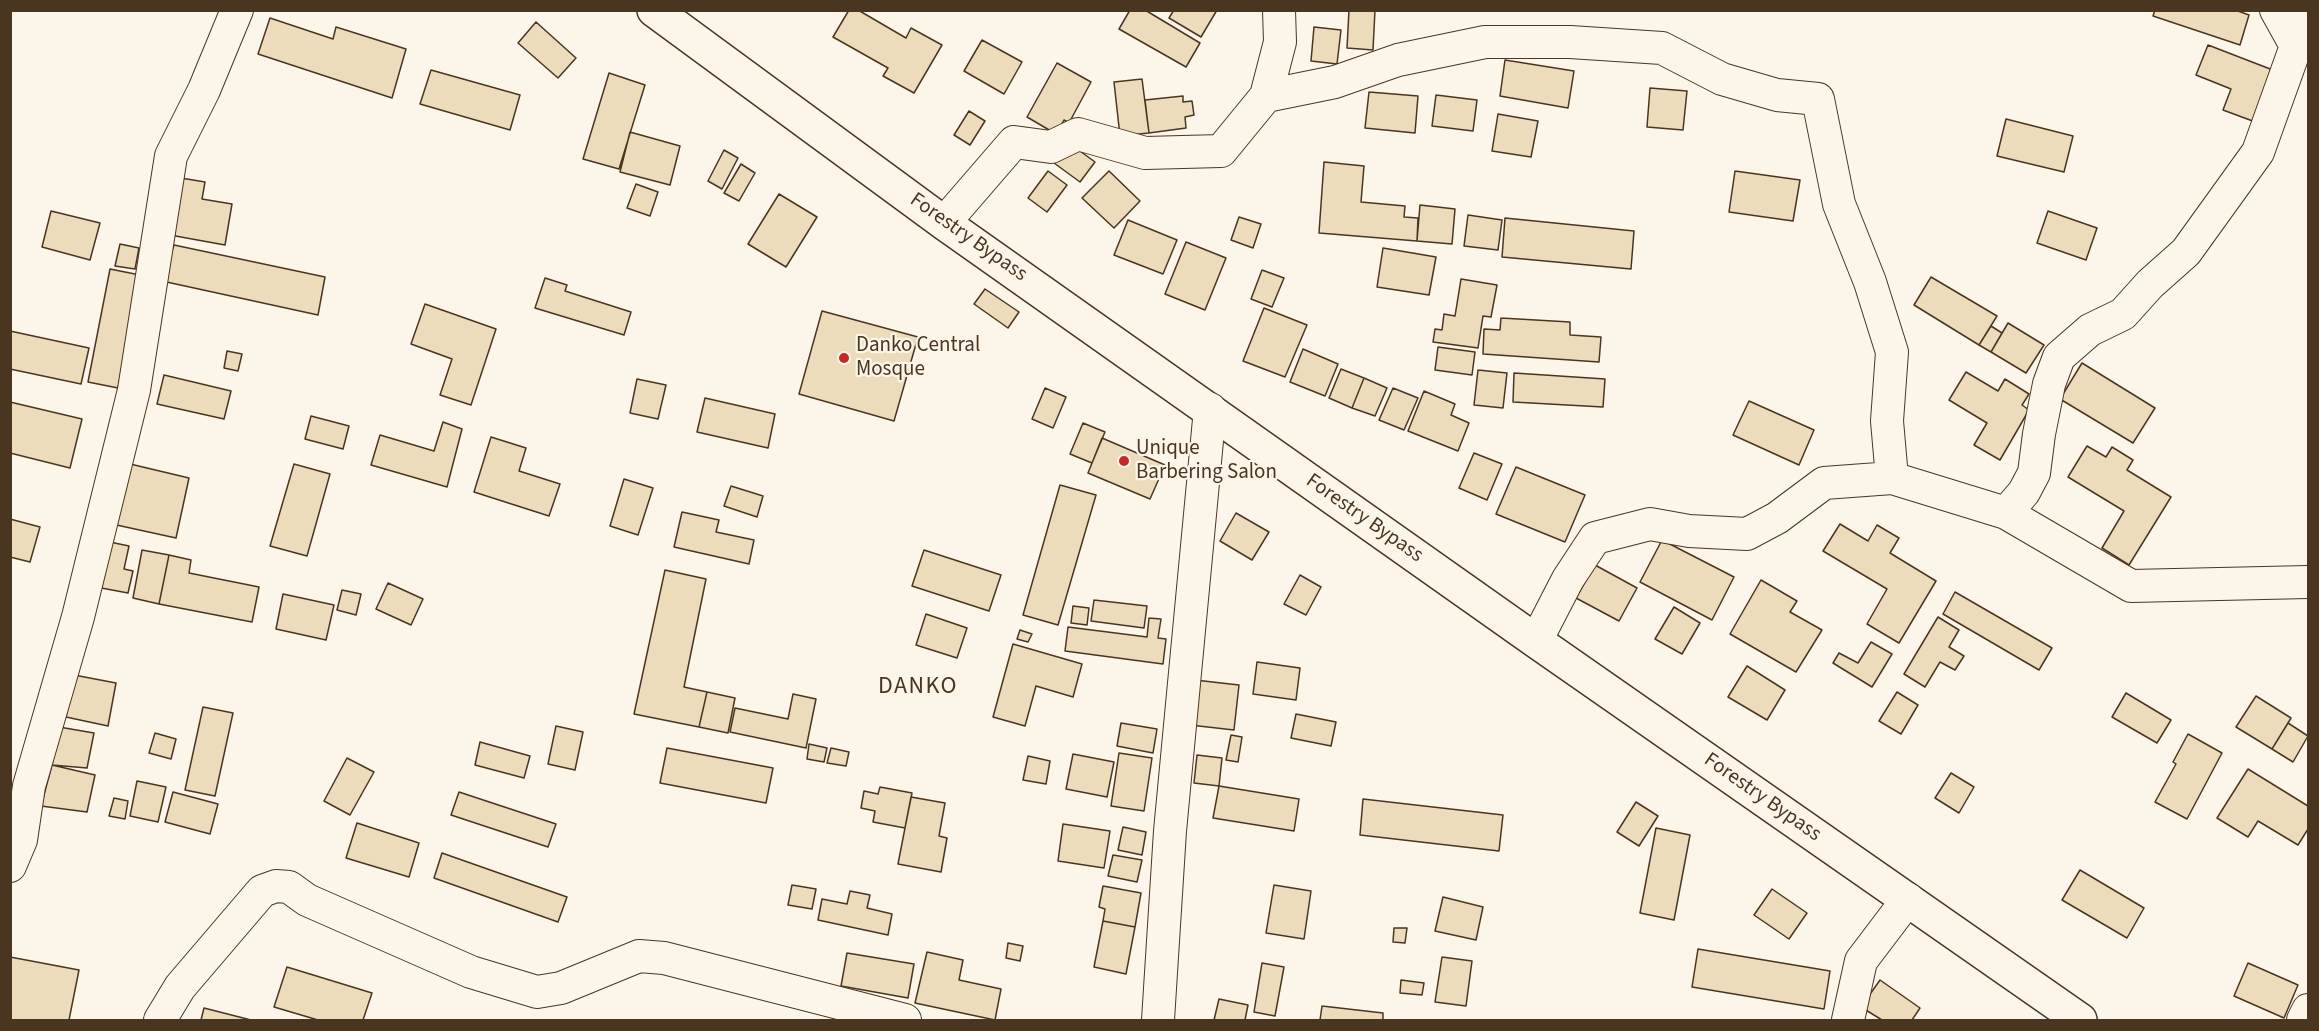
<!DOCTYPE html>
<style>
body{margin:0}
#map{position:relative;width:2319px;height:1031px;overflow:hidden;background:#fbf6e9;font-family:"Source Sans 3",sans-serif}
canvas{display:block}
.frame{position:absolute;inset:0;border:12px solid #4a3520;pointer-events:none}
</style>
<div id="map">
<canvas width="2319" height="1031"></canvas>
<div class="frame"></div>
</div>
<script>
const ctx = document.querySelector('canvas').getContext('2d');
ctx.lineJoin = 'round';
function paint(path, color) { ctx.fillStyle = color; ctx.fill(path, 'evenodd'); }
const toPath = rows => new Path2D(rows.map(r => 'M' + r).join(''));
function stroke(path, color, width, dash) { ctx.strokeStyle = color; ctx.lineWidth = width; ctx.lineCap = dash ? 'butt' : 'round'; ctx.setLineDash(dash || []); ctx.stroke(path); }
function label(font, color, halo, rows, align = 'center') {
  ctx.font = font + ' "Source Sans 3",sans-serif'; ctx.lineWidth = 4.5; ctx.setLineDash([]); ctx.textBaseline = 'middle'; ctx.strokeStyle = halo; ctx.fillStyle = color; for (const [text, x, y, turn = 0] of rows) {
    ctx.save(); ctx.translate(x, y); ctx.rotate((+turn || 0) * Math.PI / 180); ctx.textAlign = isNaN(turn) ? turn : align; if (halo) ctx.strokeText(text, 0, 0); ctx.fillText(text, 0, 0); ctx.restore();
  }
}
const building = toPath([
 [849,10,858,10,906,38,911,28,942,45,914,93,883,76,888,68,833,37,849,10],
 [1130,10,1145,10,1200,43,1186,67,1119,29,1130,10],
 [1174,10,1217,10,1201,37,1169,18,1174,10],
 [1349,10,1375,10,1373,50,1347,48,1349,10],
 [2155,10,2235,10,2249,15,2240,45,2153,16,2155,10],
 [270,18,333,39,336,27,406,49,392,98,258,54,270,18],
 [536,22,576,58,558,78,518,43,536,22],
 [1314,27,1341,30,1337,64,1311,61,1314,27],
 [982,40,1022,62,1004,94,964,71,982,40],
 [2208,45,2278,72,2258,123,2223,110,2231,89,2196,75,2208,45],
 [1505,60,1574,71,1568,108,1500,96,1505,60],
 [1057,63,1091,82,1069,123,1064,120,1056,134,1027,117,1057,63],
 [431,70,520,95,510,130,420,104,431,70],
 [609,73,645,85,619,169,583,159,609,73],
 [1142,79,1149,133,1120,136,1114,82,1142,79],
 [1650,88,1687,91,1683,130,1647,127,1650,88],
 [1369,92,1418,96,1415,133,1365,128,1369,92],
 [1436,95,1477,100,1473,131,1432,126,1436,95],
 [1183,96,1183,102,1192,101,1194,115,1185,117,1186,128,1149,133,1145,100,1183,96],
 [969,111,985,121,970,145,954,135,969,111],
 [1498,114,1538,121,1531,157,1492,151,1498,114],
 [2006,119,2073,136,2064,172,1997,156,2006,119],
 [630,132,680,146,670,185,620,172,630,132],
 [1069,143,1095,162,1080,182,1054,163,1069,143],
 [724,150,738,158,722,189,708,181,724,150],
 [1324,162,1364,166,1361,202,1405,206,1404,217,1418,218,1417,241,1319,233,1324,162],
 [741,164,755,173,739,201,724,193,741,164],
 [1048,171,1067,185,1047,212,1028,198,1048,171],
 [1109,171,1140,201,1114,228,1082,198,1109,171],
 [1735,171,1800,180,1793,221,1729,212,1735,171],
 [181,178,205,182,202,199,232,204,225,245,170,235,181,178],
 [636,184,658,192,650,216,627,208,636,184],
 [779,194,817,217,786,267,748,244,779,194],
 [1420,205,1455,209,1452,244,1417,241,1420,205],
 [51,211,100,223,90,260,42,247,51,211],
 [2048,211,2097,228,2086,260,2037,243,2048,211],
 [1468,215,1502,220,1498,250,1464,246,1468,215],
 [1239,217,1261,224,1253,248,1231,240,1239,217],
 [1505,218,1634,231,1631,269,1502,257,1505,218],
 [1128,220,1177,240,1163,274,1114,255,1128,220],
 [1186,242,1226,258,1205,310,1165,294,1186,242],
 [120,244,139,248,135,269,115,266,120,244],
 [174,245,325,277,318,315,162,281,174,245],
 [1383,248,1436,257,1429,295,1377,287,1383,248],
 [110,269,140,275,118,388,88,382,110,269],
 [1262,270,1284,278,1272,307,1251,299,1262,270],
 [1931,277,1997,316,1979,345,1914,305,1931,277],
 [545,278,567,285,565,291,631,312,624,335,535,308,545,278],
 [1461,279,1497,285,1491,317,1483,316,1478,348,1433,342,1435,329,1442,330,1444,314,1455,316,1461,279],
 [985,289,1019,312,1008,328,974,304,985,289],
 [425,304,496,329,471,405,440,395,452,359,411,344,425,304],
 [1264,308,1307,325,1285,377,1243,361,1264,308],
 [822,311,918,337,894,421,799,394,822,311],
 [1501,318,1570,322,1570,335,1601,337,1599,362,1483,354,1484,329,1500,330,1501,318],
 [2008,323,2044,345,2026,373,1991,352,2008,323],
 [1991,326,2002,333,1991,352,1979,345,1991,326],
 [10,331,89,348,81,384,10,369,10,331],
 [1438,347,1475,352,1472,375,1435,370,1438,347],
 [1303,349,1338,364,1325,396,1290,382,1303,349],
 [227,351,242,354,238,371,224,368,227,351],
 [2082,363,2155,408,2133,443,2060,399,2082,363],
 [1341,369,1364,378,1352,408,1329,398,1341,369],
 [1478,370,1507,373,1503,408,1474,405,1478,370],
 [1966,372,1998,391,2005,379,2029,394,2022,405,2029,410,2000,460,1974,445,1987,423,1949,400,1966,372],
 [1514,373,1605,379,1603,407,1513,402,1514,373],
 [164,375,231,391,224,419,157,404,164,375],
 [1364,378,1387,388,1375,416,1352,408,1364,378],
 [637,379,666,385,658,419,630,413,637,379],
 [1045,388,1066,397,1053,428,1032,419,1045,388],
 [1393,388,1418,398,1404,430,1379,420,1393,388],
 [1424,391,1455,404,1451,415,1469,423,1458,451,1408,431,1424,391],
 [705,398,775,414,768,448,697,432,705,398],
 [1749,401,1814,430,1799,465,1733,435,1749,401],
 [10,402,82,419,70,468,10,453,10,402],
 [311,416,349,426,343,449,305,439,311,416],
 [443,422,462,429,447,487,371,465,380,435,434,451,443,422],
 [1083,423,1105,432,1092,463,1070,454,1083,423],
 [491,437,526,448,519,471,560,484,549,516,474,492,491,437],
 [1102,438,1165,465,1150,499,1088,473,1102,438],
 [2087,446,2106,457,2112,447,2133,460,2127,470,2171,497,2129,565,2102,548,2124,511,2068,477,2087,446],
 [1474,453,1502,464,1487,500,1459,488,1474,453],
 [126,463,189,478,176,538,112,524,126,463],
 [294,464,330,474,307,556,270,546,294,464],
 [1516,467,1585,495,1565,542,1496,514,1516,467],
 [624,479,653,488,638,535,610,526,624,479],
 [1060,485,1096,495,1058,625,1023,615,1060,485],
 [731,486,763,496,757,517,724,506,731,486],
 [682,512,719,520,716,532,754,540,749,564,674,547,682,512],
 [1236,513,1269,532,1252,560,1220,541,1236,513],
 [10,519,40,527,30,562,10,557,10,519],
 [1840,524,1868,541,1877,525,1899,538,1890,553,1936,581,1899,643,1867,624,1887,589,1823,551,1840,524],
 [1662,540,1734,577,1712,620,1640,582,1662,540],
 [105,541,129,546,124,569,133,571,128,593,96,587,105,541],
 [142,550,169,555,159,604,133,598,142,550],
 [924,550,1001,575,989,611,912,586,924,550],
 [169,555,191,560,189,573,259,587,252,622,159,604,169,555],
 [1595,565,1637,588,1619,621,1576,598,1595,565],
 [665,570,706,579,684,687,707,692,699,727,634,714,665,570],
 [1300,575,1321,587,1306,615,1284,604,1300,575],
 [1761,580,1797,601,1790,612,1822,630,1796,672,1730,634,1761,580],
 [388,583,423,599,411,625,376,609,388,583],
 [342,590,361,594,356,615,337,610,342,590],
 [1955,592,2052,648,2039,670,1943,614,1955,592],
 [283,594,334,605,326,640,276,629,283,594],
 [1094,600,1147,606,1144,628,1091,621,1094,600],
 [1073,606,1089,608,1087,625,1071,623,1073,606],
 [1674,607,1700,623,1682,654,1655,639,1674,607],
 [926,614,967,628,957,658,916,645,926,614],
 [1938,617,1959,630,1949,647,1964,656,1955,670,1940,662,1925,687,1904,674,1938,617],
 [1149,618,1161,619,1158,638,1166,639,1163,664,1065,651,1068,627,1147,637,1149,618],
 [1020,630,1032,634,1028,642,1017,639,1020,630],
 [1871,642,1892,654,1872,687,1833,663,1839,653,1858,663,1871,642],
 [1013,644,1082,664,1073,697,1036,686,1025,726,993,717,1013,644],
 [1257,662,1300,668,1296,700,1253,694,1257,662],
 [1747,666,1785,690,1767,720,1728,697,1747,666],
 [74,675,116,683,108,726,66,717,74,675],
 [1195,680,1239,685,1234,730,1190,725,1195,680],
 [707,692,735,698,728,733,699,727,707,692],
 [1897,692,1918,705,1901,734,1879,721,1897,692],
 [2126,693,2171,720,2157,743,2112,717,2126,693],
 [793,694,816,699,806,748,730,732,735,708,788,719,793,694],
 [2256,696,2291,718,2272,749,2236,727,2256,696],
 [203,707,233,713,215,796,185,790,203,707],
 [1296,714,1336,722,1331,746,1291,738,1296,714],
 [1121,723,1157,729,1153,753,1117,746,1121,723],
 [2288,723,2308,736,2293,762,2272,749,2288,723],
 [556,726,583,732,575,770,548,764,556,726],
 [59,727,94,733,87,768,52,765,59,727],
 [155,733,176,739,171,759,149,753,155,733],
 [2188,734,2222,753,2187,819,2155,802,2176,764,2173,762,2188,734],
 [1231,735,1242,737,1238,762,1226,760,1231,735],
 [480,742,530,756,524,778,475,765,480,742],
 [809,744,827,748,824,762,807,759,809,744],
 [667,748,773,768,766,803,660,783,667,748],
 [831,748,849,752,846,766,827,763,831,748],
 [1119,753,1152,758,1144,811,1111,806,1119,753],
 [1073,754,1114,762,1107,797,1066,789,1073,754],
 [1197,755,1222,758,1219,786,1194,783,1197,755],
 [1028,756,1050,761,1046,784,1023,780,1028,756],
 [347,758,374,772,350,815,324,801,347,758],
 [52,765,95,775,87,812,41,806,52,765],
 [2248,769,2308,806,2308,829,2298,845,2258,821,2248,837,2217,818,2248,769],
 [1951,773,1974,787,1959,813,1935,798,1951,773],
 [137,781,166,787,158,822,130,816,137,781],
 [1219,786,1299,799,1294,831,1213,818,1219,786],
 [880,787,912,793,905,828,873,822,875,811,861,808,864,791,878,794,880,787],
 [173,792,218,804,210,834,165,822,173,792],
 [459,792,556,824,548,847,451,815,459,792],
 [911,797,945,803,939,836,947,838,941,872,898,864,911,797],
 [114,798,128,801,125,819,109,816,114,798],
 [1363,799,1503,815,1499,851,1360,835,1363,799],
 [1636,802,1658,816,1639,846,1617,832,1636,802],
 [357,823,419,843,409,877,346,858,357,823],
 [1063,824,1110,831,1104,868,1058,861,1063,824],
 [1123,827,1146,832,1142,855,1118,850,1123,827],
 [1656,828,1690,835,1674,920,1640,913,1656,828],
 [442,853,567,897,558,922,434,878,442,853],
 [1113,855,1142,860,1137,882,1108,876,1113,855],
 [2080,870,2144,908,2127,938,2062,900,2080,870],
 [792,885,816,889,812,909,788,905,792,885],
 [1274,885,1311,891,1304,939,1266,933,1274,885],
 [1103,886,1141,893,1135,927,1103,921,1105,909,1099,907,1103,886],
 [1772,889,1807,913,1789,939,1754,915,1772,889],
 [850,891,870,895,867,908,892,914,888,935,818,920,822,899,847,904,850,891],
 [1443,897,1483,907,1476,940,1435,931,1443,897],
 [1103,921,1135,927,1126,974,1094,967,1103,921],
 [1394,928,1407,928,1405,943,1393,942,1394,928],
 [1008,943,1023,946,1020,961,1006,958,1008,943],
 [1698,949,1830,971,1824,1009,1692,987,1698,949],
 [927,952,963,960,959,980,1001,989,995,1020,915,1003,927,952],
 [847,953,914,964,908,998,841,986,847,953],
 [10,957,79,970,69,1020,10,1020,10,957],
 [1442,957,1472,961,1466,1006,1435,1002,1442,957],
 [1262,963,1284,967,1275,1016,1254,1012,1262,963],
 [2248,963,2298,985,2284,1018,2234,996,2248,963],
 [287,967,372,993,363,1020,318,1020,274,1007,287,967],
 [1401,980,1424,983,1422,995,1400,993,1401,980],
 [1880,980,1920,1008,1912,1020,1882,1020,1861,1007,1880,980],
 [1219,999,1248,1005,1245,1020,1214,1020,1219,999],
 [1322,1006,1383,1013,1383,1020,1320,1020,1322,1006],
 [204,1008,251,1020,201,1020,204,1008]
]);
paint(building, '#ecdcbc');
stroke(building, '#4a3520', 1.5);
const minor = toPath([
 [2276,10,2296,46],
 [1266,96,1335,82,1398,60,1485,42,1570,42,1662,48,1722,79,1777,95,1818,99,1839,204,1870,282,1892,352,1887,421,1892,478],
 [944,223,1014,142,1051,147,1078,134,1145,153,1221,151,1266,96,1280,42,1279,10],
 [2006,513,2024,492,2034,473,2039,434,2049,384,2059,357,2090,330,2123,314,2150,284,2186,252,2258,152,2296,46,2308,22],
 [1536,641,1568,579,1595,538,1650,524,1689,531,1747,534,1777,518,1824,483,1892,478,2006,513,2131,586,2308,582],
 [10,866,21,840,29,786,78,617,134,390,171,156,204,90,237,10],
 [160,1020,180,987,262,891,276,886,289,887,307,900,471,972,537,992,561,988,639,956,664,958,905,1020],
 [1158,1020,1170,831,1210,409],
 [1848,1020,1861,961,1908,899],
 [2303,1020,2308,1010]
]);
const tertiary = toPath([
 [654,10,944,223,1536,641,2080,1020]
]);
stroke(minor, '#4a3520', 34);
stroke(tertiary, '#4a3520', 36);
stroke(minor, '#fbf6e9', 32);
stroke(tertiary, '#fbf6e9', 33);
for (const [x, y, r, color] of [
 [844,358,6,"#c62828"],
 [1124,461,6,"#c62828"]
]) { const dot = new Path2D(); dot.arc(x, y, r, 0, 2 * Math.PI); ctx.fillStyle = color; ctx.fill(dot); stroke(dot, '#fbf6e9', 2); }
label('21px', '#4a3520', '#fbf6e9', [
 ["Forestry Bypass",968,238,35],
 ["Forestry Bypass",1364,519,35],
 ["Forestry Bypass",1762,798,35]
]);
label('21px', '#4a3520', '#fbf6e9', [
 ["Danko Central",856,346],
 ["Mosque",856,370],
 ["Unique",1136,449],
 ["Barbering Salon",1136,473]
], 'left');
ctx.letterSpacing = '1.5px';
label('24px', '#4a3520', '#fbf6e9', [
 ["DANKO",918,688]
]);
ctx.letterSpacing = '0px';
</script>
